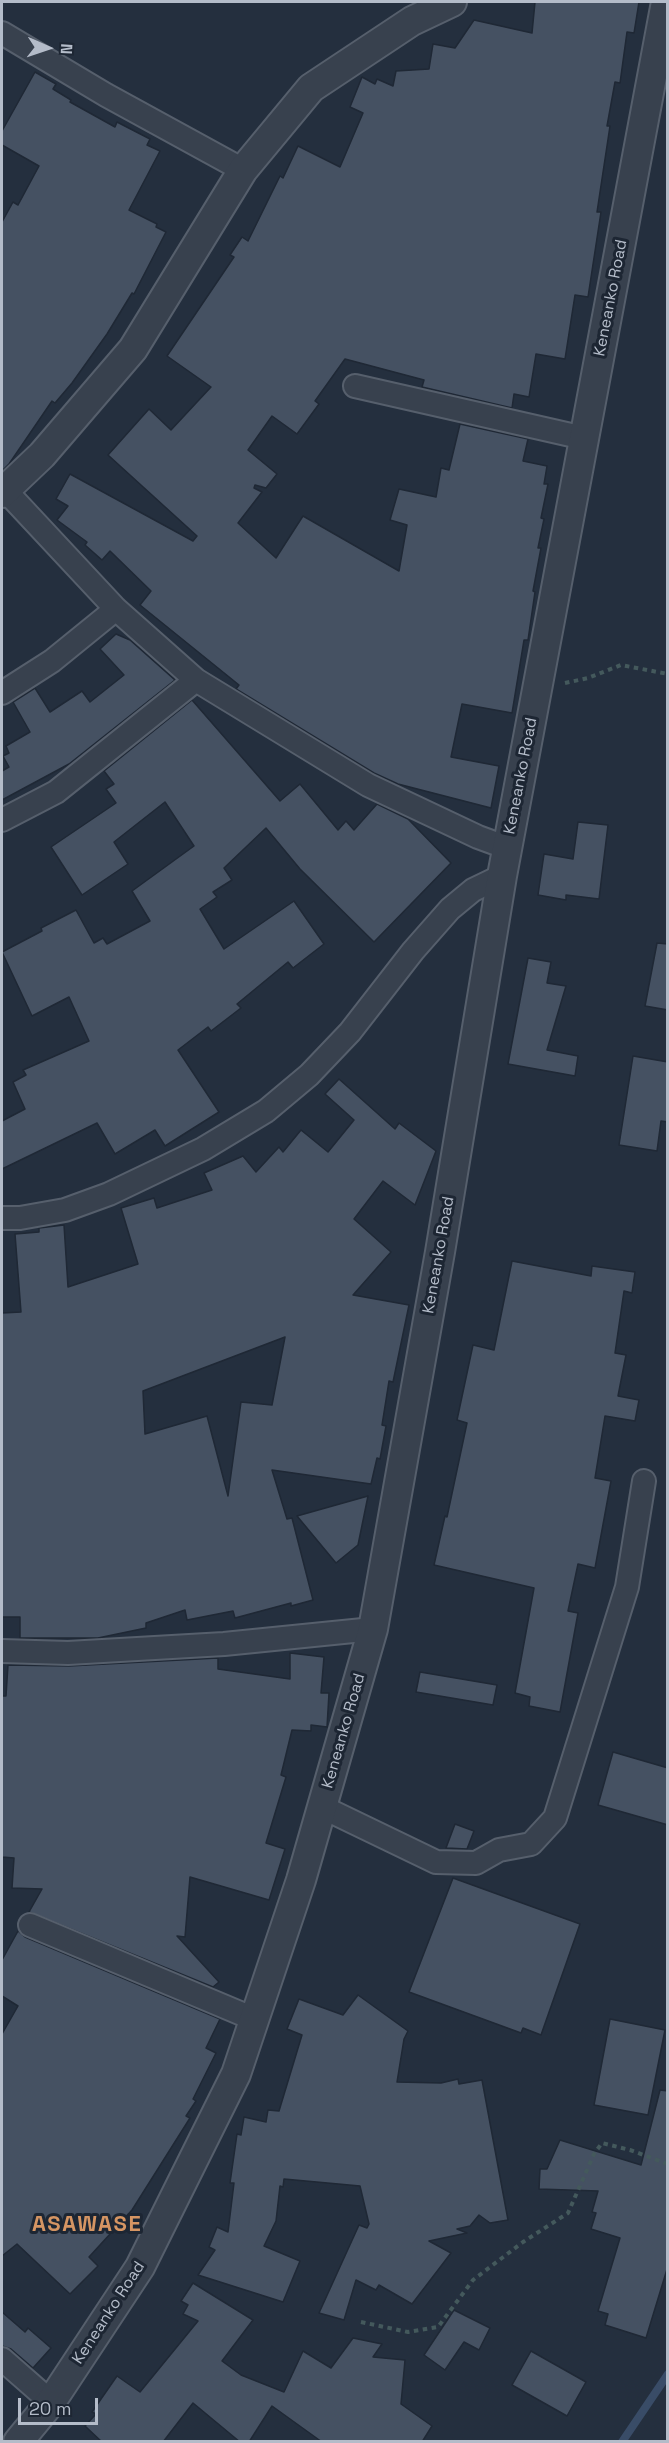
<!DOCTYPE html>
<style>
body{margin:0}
#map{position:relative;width:669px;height:2443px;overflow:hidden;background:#242f3e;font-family:"Space Grotesk",sans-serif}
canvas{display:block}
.frame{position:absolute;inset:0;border:3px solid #b4bcc9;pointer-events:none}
.north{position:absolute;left:18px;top:18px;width:60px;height:60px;-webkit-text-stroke:4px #1d2633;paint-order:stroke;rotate:93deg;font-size:16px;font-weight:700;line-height:24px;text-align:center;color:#b4bcc9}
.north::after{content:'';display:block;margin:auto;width:21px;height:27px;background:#b4bcc9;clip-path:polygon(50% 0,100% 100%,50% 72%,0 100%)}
.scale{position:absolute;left:18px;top:2398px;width:80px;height:27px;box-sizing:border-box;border:3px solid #b4bcc9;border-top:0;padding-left:8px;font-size:18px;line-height:21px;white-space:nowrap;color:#b4bcc9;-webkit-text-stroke:4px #1d2633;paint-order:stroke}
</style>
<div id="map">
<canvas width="669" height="2443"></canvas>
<div class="frame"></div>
<div class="north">N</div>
<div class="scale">20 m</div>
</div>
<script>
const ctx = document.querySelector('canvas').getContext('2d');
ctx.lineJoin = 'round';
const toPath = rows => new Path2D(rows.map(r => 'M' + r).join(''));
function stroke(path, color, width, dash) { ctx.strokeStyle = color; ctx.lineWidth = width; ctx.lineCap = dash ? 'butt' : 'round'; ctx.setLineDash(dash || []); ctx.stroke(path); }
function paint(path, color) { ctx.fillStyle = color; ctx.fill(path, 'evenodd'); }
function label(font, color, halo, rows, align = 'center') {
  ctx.font = font + ' "Space Grotesk",sans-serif'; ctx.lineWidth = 6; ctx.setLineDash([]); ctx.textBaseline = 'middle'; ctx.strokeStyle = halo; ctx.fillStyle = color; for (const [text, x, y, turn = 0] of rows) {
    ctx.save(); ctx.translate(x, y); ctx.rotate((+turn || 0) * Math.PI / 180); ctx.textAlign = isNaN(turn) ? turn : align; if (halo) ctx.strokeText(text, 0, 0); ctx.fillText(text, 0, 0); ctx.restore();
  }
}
stroke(toPath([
 [622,2442,668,2374]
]), '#394c67', 8);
const building = toPath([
 [535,2,639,2,634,33,627,32,620,83,615,82,607,126,610,126,597,212,601,212,588,297,575,295,565,359,536,354,529,397,514,394,512,408,422,387,424,380,345,359,315,401,319,404,297,434,272,416,248,450,277,474,266,488,255,485,254,488,262,492,238,523,276,558,303,516,399,571,407,525,390,520,399,489,436,497,441,468,449,470,460,424,528,439,523,461,547,466,544,484,548,484,541,518,544,519,538,548,541,548,533,591,535,592,528,640,524,640,512,713,462,704,451,757,499,766,491,808,398,784,374,773,236,689,239,685,140,605,151,591,110,551,102,560,85,545,87,542,57,520,68,506,56,499,70,474,193,541,197,536,108,455,149,409,171,430,211,387,167,356,234,257,230,255,242,237,248,241,280,176,283,178,298,146,340,167,363,113,350,107,362,77,375,84,377,79,393,86,396,71,429,69,433,44,455,48,474,20,532,33,535,2],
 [35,72,56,84,53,89,71,100,70,102,115,127,117,122,150,139,147,145,160,151,129,210,157,224,156,227,166,232,134,294,132,293,107,334,72,383,55,403,52,401,9,464,2,471,2,222,13,202,18,205,39,166,2,145,2,131,35,72],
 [116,634,130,640,175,680,69,764,2,800,2,771,9,767,3,756,9,753,6,746,30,732,13,702,35,688,50,712,82,691,90,702,124,675,100,649,116,634],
 [192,700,280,801,300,784,338,830,346,821,354,830,377,804,408,819,451,863,374,942,300,869,266,828,224,868,232,880,213,892,217,897,200,909,224,949,294,901,324,944,293,968,288,962,237,1004,241,1008,211,1031,208,1027,178,1050,219,1112,165,1146,155,1130,115,1154,97,1123,2,1169,2,1121,25,1109,13,1082,26,1075,23,1070,89,1041,69,997,32,1016,2,952,42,931,41,928,76,910,94,943,103,938,107,944,150,921,132,891,194,846,165,802,114,842,128,864,82,895,51,847,116,803,106,789,114,784,104,771,192,700],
 [578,822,608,825,599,899,566,895,566,900,538,895,544,854,573,859,578,822],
 [657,943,668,944,668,1010,645,1006,657,943],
 [528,958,551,962,547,983,566,986,547,1050,578,1056,575,1076,508,1064,528,958],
 [633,1056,668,1062,668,1122,661,1121,657,1151,619,1145,633,1056],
 [339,1079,395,1129,399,1123,436,1151,415,1205,383,1181,354,1219,391,1252,353,1295,409,1305,393,1382,389,1381,382,1425,386,1426,380,1459,377,1458,371,1484,272,1470,287,1519,292,1518,313,1600,291,1606,291,1603,235,1618,233,1611,187,1620,185,1610,146,1623,146,1628,98,1638,20,1638,20,1617,2,1617,2,1313,21,1312,15,1234,39,1232,39,1228,64,1225,68,1287,138,1264,121,1208,154,1198,157,1208,212,1190,204,1173,243,1156,256,1172,279,1147,283,1152,301,1130,328,1152,354,1120,325,1094,339,1079],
 [285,1337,272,1405,241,1402,228,1496,207,1416,145,1434,143,1391,285,1337],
 [512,1261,591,1276,592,1266,635,1272,632,1293,624,1291,615,1353,626,1355,618,1396,639,1400,635,1421,605,1416,595,1478,611,1481,595,1568,578,1564,568,1611,578,1613,560,1712,529,1706,530,1697,515,1693,534,1588,434,1565,445,1516,447,1517,467,1423,457,1420,473,1345,494,1350,512,1261],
 [368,1496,358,1545,336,1563,297,1516,368,1496],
 [290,1653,324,1657,321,1693,329,1693,327,1727,311,1725,311,1731,292,1730,281,1775,286,1777,266,1843,285,1849,269,1900,190,1877,185,1937,177,1936,219,1982,213,1987,29,1912,42,1889,12,1888,14,1858,2,1857,2,1696,6,1696,8,1665,69,1666,218,1658,218,1669,290,1679,290,1653],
 [420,1672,497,1685,493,1705,416,1692,420,1672],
 [613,1752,668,1768,668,1825,598,1805,613,1752],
 [455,1824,474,1831,467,1849,446,1848,455,1824],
 [453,1878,580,1924,541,2035,523,2028,521,2033,409,1992,453,1878],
 [18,1931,25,1937,220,2019,206,2048,216,2053,193,2099,196,2101,186,2116,190,2118,132,2210,89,2257,98,2266,70,2294,17,2244,2,2256,2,2034,18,2006,2,1996,2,1960,18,1931],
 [358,1995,408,2031,404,2039,397,2082,441,2083,458,2079,459,2084,482,2080,508,2220,490,2223,479,2215,470,2226,457,2229,467,2233,429,2241,451,2253,412,2304,379,2285,376,2290,356,2280,344,2320,319,2313,359,2225,367,2228,369,2224,360,2186,284,2179,283,2187,280,2186,276,2221,264,2246,300,2261,283,2302,198,2275,215,2250,209,2247,217,2227,228,2232,234,2183,230,2183,237,2134,241,2135,244,2117,266,2122,268,2110,279,2111,302,2035,287,2029,299,1999,343,2015,358,1995],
 [610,2019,665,2030,648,2115,594,2105,610,2019],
 [660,2090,668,2091,668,2266,646,2338,605,2325,608,2314,598,2311,620,2238,591,2229,596,2213,592,2212,598,2191,539,2189,540,2169,547,2169,560,2140,641,2165,660,2090],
 [193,2283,253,2320,222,2361,241,2375,284,2392,303,2351,331,2368,353,2338,382,2344,373,2357,405,2360,401,2404,432,2426,422,2442,322,2442,272,2406,249,2442,240,2442,193,2403,163,2442,102,2442,85,2426,96,2414,92,2412,117,2376,140,2392,198,2321,183,2314,188,2305,181,2301,193,2283],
 [454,2310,490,2328,479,2350,464,2342,445,2370,424,2355,454,2310],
 [2,2312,25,2332,28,2328,51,2348,33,2368,11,2349,2,2346,2,2312],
 [531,2351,586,2382,567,2416,512,2385,531,2351]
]);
paint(building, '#455162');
stroke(building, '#1f2835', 1.5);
const minor = toPath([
 [2,33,106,95,243,170],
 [355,386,584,438],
 [5,490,116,609,196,680,368,785,478,837,508,848],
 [2,693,52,661,116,609],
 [2,820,56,792,196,680],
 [2,1218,20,1218,65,1210,109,1194,203,1149,266,1111,309,1075,350,1032,413,951,450,909,473,890,502,876],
 [2,1651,68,1653,224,1644,373,1629],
 [322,1807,436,1862,476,1863,499,1850,531,1844,555,1818,627,1587,644,1481],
 [30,1925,254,2019],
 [2,2359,51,2402]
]);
const tertiary = toPath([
 [2,493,42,455,133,349,243,170,311,88,412,21,452,2],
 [18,2442,51,2402,140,2267,236,2074,301,1880,373,1629,440,1252,502,876,666,2]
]);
stroke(minor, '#565f6c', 26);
stroke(tertiary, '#565f6c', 32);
stroke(toPath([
 [565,683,588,678,621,665,668,674],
 [361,2322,408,2332,438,2327,473,2280,523,2242,568,2213,594,2154,602,2143,630,2150,668,2164]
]), '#44595c', 4, [4.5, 4.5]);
stroke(minor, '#38414e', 22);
stroke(tertiary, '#38414e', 28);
label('16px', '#b4bcc9', '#1d2633', [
 ["Keneanko Road",611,298,-79],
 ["Keneanko Road",521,776,-79],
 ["Keneanko Road",439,1255,-80],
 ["Keneanko Road",344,1731,-74],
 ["Keneanko Road",109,2313,-57]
]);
ctx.letterSpacing = '1.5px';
label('bold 22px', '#d59563', '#1d2633', [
 ["ASAWASE",87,2225]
]);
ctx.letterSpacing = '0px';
</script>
